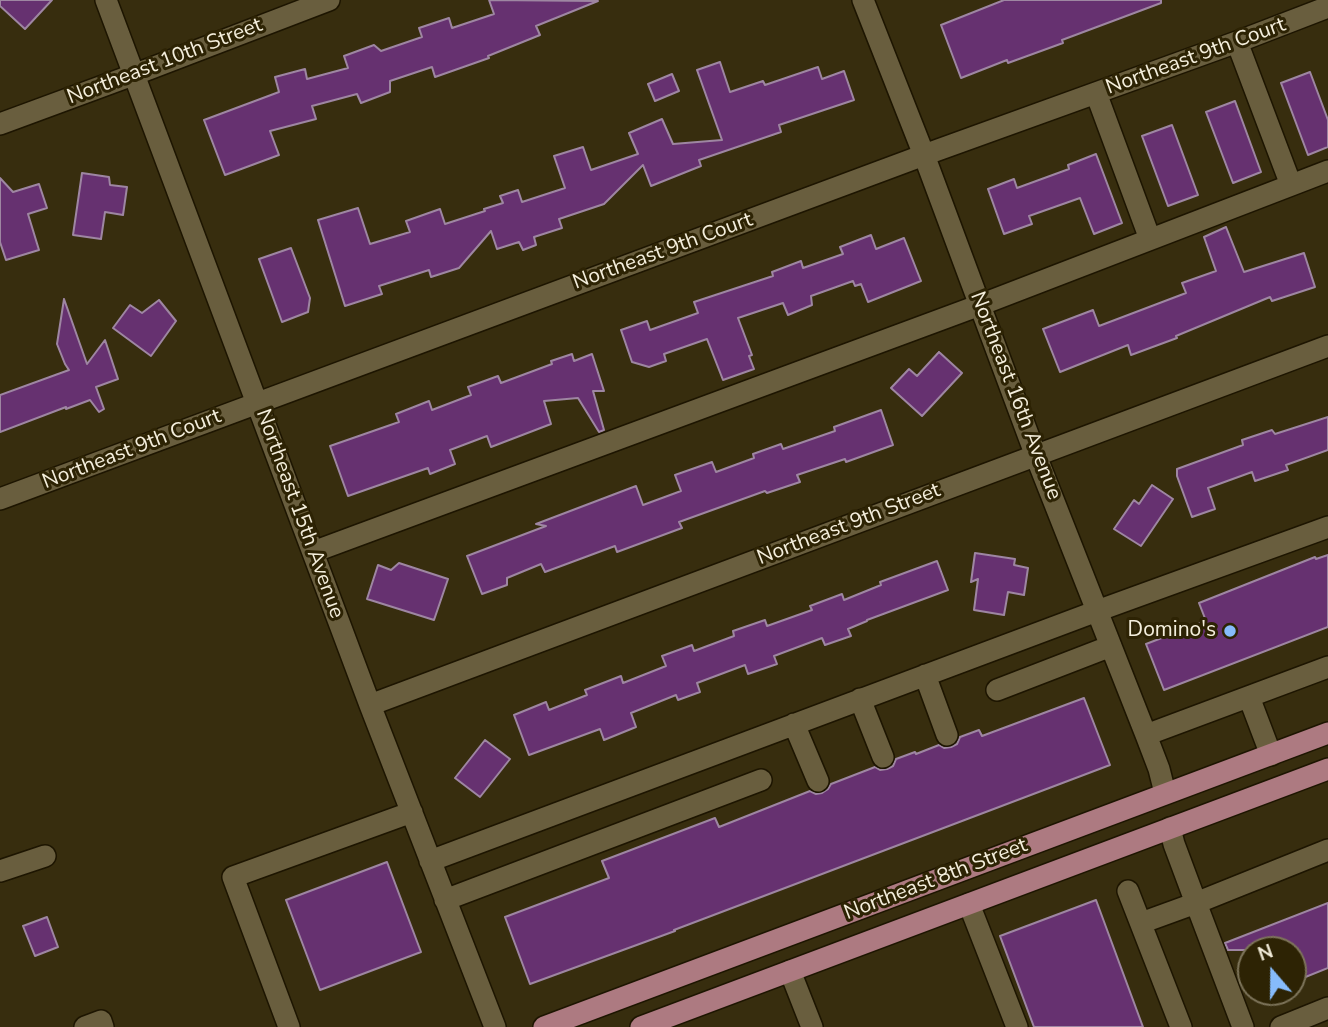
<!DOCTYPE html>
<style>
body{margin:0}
#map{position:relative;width:1328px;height:1027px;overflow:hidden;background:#372d0e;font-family:"Nunito Sans",sans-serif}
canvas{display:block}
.north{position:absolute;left:1237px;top:936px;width:70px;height:70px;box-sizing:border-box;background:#2d2304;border:2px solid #7d745a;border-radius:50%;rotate:340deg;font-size:19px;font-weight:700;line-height:28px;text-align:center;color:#f4eedc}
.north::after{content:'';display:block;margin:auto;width:24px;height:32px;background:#86bbfb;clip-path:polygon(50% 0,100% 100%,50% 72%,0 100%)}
</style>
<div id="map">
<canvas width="1328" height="1027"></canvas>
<div class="north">N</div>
</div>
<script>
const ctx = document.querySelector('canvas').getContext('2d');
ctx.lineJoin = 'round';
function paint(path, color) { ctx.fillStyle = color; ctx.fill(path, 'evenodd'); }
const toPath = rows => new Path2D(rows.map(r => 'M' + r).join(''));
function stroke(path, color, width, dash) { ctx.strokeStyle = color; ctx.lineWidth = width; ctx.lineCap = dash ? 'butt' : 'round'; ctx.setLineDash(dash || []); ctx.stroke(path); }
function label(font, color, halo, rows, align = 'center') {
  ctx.font = font + ' "Nunito Sans",sans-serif'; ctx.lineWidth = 6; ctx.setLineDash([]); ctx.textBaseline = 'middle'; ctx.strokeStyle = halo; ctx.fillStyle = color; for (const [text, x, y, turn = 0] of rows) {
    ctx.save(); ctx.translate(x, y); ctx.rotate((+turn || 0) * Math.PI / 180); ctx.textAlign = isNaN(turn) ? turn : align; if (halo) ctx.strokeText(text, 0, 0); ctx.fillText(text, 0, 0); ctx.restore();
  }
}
const building = toPath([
 [0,0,52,0,25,29,0,6,0,0],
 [489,0,598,1,536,26,540,35,488,56,489,58,435,77,432,67,390,81,390,92,361,103,357,94,312,106,316,119,270,131,279,155,225,175,204,120,279,92,275,77,305,69,307,79,348,68,344,56,374,45,381,51,422,37,419,28,449,18,452,28,494,14,489,0],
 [1004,0,1161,0,1161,3,1062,40,1063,43,1008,63,1007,60,961,78,941,25,1004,0],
 [720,62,730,92,763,81,765,85,818,67,822,79,844,71,854,100,779,125,781,132,699,160,701,166,651,186,643,165,604,204,559,219,562,228,534,237,536,245,523,250,519,242,497,249,491,231,459,268,431,277,429,270,379,286,382,294,345,306,318,220,358,208,370,244,410,232,406,221,440,209,445,224,485,211,484,209,503,203,500,196,518,190,522,202,565,188,554,156,583,147,591,170,638,154,629,133,662,119,673,144,722,140,697,70,720,62],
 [1310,72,1328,120,1328,147,1308,155,1281,83,1310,72],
 [672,74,679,91,655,101,648,84,672,74],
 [1235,101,1261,172,1233,183,1206,112,1235,101],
 [1172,125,1198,195,1168,206,1142,136,1172,125],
 [1096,154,1122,223,1094,234,1080,198,1029,216,1032,224,1004,234,988,189,1014,179,1017,188,1069,169,1068,165,1096,154],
 [82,173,109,177,110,185,127,187,123,215,105,212,101,239,73,235,82,173],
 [0,178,13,192,39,184,47,208,28,214,39,250,6,260,0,242,0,178],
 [1226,227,1244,272,1304,253,1315,287,1272,301,1270,297,1176,336,1177,338,1131,355,1128,345,1060,372,1043,329,1093,310,1099,326,1186,293,1182,283,1216,271,1204,237,1226,227],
 [871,235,876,249,904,238,921,281,868,302,861,284,855,286,853,281,811,296,812,305,788,315,783,303,738,318,752,355,749,356,754,369,723,380,707,339,664,354,666,361,649,367,632,362,621,330,647,321,650,330,698,313,694,302,773,276,772,272,801,261,803,268,843,254,840,247,871,235],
 [291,248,310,298,308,312,282,322,259,259,291,248],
 [64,299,87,364,105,340,118,379,96,387,104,409,99,412,90,400,66,409,66,407,0,432,0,395,69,370,65,364,57,344,64,299],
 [159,300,176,321,151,356,113,328,130,305,142,313,159,300],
 [939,352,962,373,922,416,891,388,909,369,917,376,939,352],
 [572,354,574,361,592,354,604,391,593,391,604,430,599,432,578,398,544,401,551,424,491,447,487,436,450,450,455,464,430,474,428,468,348,496,330,446,399,422,396,414,429,401,432,410,471,395,468,387,498,376,501,383,552,364,551,361,572,354],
 [881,410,893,445,846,462,845,459,797,475,800,482,767,493,765,491,679,522,682,528,617,552,615,546,545,572,541,564,507,578,507,585,482,594,467,556,546,526,536,524,636,486,643,505,681,491,675,475,712,462,716,472,754,458,753,454,781,444,783,449,835,431,834,427,881,410],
 [1328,417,1328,450,1286,465,1288,470,1255,481,1252,472,1208,488,1215,509,1192,517,1177,476,1177,469,1243,445,1242,440,1272,430,1275,434,1328,417],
 [1152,485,1173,499,1141,546,1114,529,1134,500,1139,504,1152,485],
 [975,553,1015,559,1014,565,1028,568,1024,595,1008,592,1004,615,974,610,978,579,971,582,975,553],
 [1328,555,1328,627,1164,690,1146,644,1206,621,1199,603,1315,557,1316,559,1328,555],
 [937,561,948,590,867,620,867,621,848,629,851,636,825,645,822,638,774,656,777,664,748,674,745,665,697,683,700,692,678,700,676,695,631,713,636,727,604,740,600,729,529,755,514,715,546,702,549,710,587,695,585,690,621,676,623,683,666,666,662,656,692,645,694,651,734,636,733,631,765,620,767,626,812,610,810,606,842,594,844,600,881,585,880,582,937,561],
 [399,563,448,579,434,620,367,599,378,565,391,570,399,563],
 [1084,698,1110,765,674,930,675,931,530,984,505,917,609,878,602,861,715,818,719,827,810,791,816,794,822,793,828,789,831,784,875,767,880,770,887,769,893,766,896,759,915,752,916,754,939,745,944,748,951,747,957,744,960,737,979,730,982,736,1084,698],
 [485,740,510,759,480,797,455,778,485,740],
 [387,862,421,952,320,990,286,900,387,862],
 [1096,900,1143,1027,1034,1027,1000,936,1096,900],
 [1328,903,1328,968,1293,982,1293,950,1228,950,1225,943,1328,903],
 [47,917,58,947,35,956,23,926,47,917]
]);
paint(building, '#663170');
stroke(building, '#9e86a2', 2);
const minor = toPath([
 [106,0,370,705,495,1027],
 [863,0,924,155,1036,456,1146,735,1159,769,1165,793],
 [1237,42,1291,185],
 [1096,93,1150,239],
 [0,124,149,69,329,0],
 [0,499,924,155,1237,42,1328,7],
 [313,552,980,305,1328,171],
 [925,675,947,735],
 [997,690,1111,646],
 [1249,697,1271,755],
 [860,699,883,757],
 [370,705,1328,346],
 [794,724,818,781],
 [1146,735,1328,667],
 [1170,828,1174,844,1196,903,1328,850],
 [430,861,1097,611,1328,527],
 [0,871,45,856],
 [1128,891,1181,1027],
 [445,900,761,780],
 [969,904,1017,1027],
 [1141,923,1196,903,1243,1027],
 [790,971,812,1027],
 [85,1027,101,1021,103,1027],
 [289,1027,233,877,412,812],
 [1281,1027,1328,1008]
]);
const major = toPath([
 [544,1027,1328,733],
 [641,1027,1328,769]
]);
stroke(minor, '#1d1501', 24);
stroke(major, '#1d1501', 24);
stroke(minor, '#695e3e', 21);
stroke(major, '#ad7a81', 21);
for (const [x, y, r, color] of [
 [1230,631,7,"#86bbfb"]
]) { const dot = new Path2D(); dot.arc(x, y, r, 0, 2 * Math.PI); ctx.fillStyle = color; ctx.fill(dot); stroke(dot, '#2d2304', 2.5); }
label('21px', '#f4eedc', '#2d2304', [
 ["Northeast 9th Court",1196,57,-20],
 ["Northeast 10th Street",165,62,-21],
 ["Northeast 9th Court",663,252,-20],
 ["Northeast 16th Avenue",1015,396,69],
 ["Northeast 9th Court",132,450,-21],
 ["Northeast 15th Avenue",299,514,70],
 ["Northeast 9th Street",849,525,-21],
 ["Northeast 8th Street",936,880,-21]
]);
label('21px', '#f4eedc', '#2d2304', [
 ["Domino's",1216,631]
], 'right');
</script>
